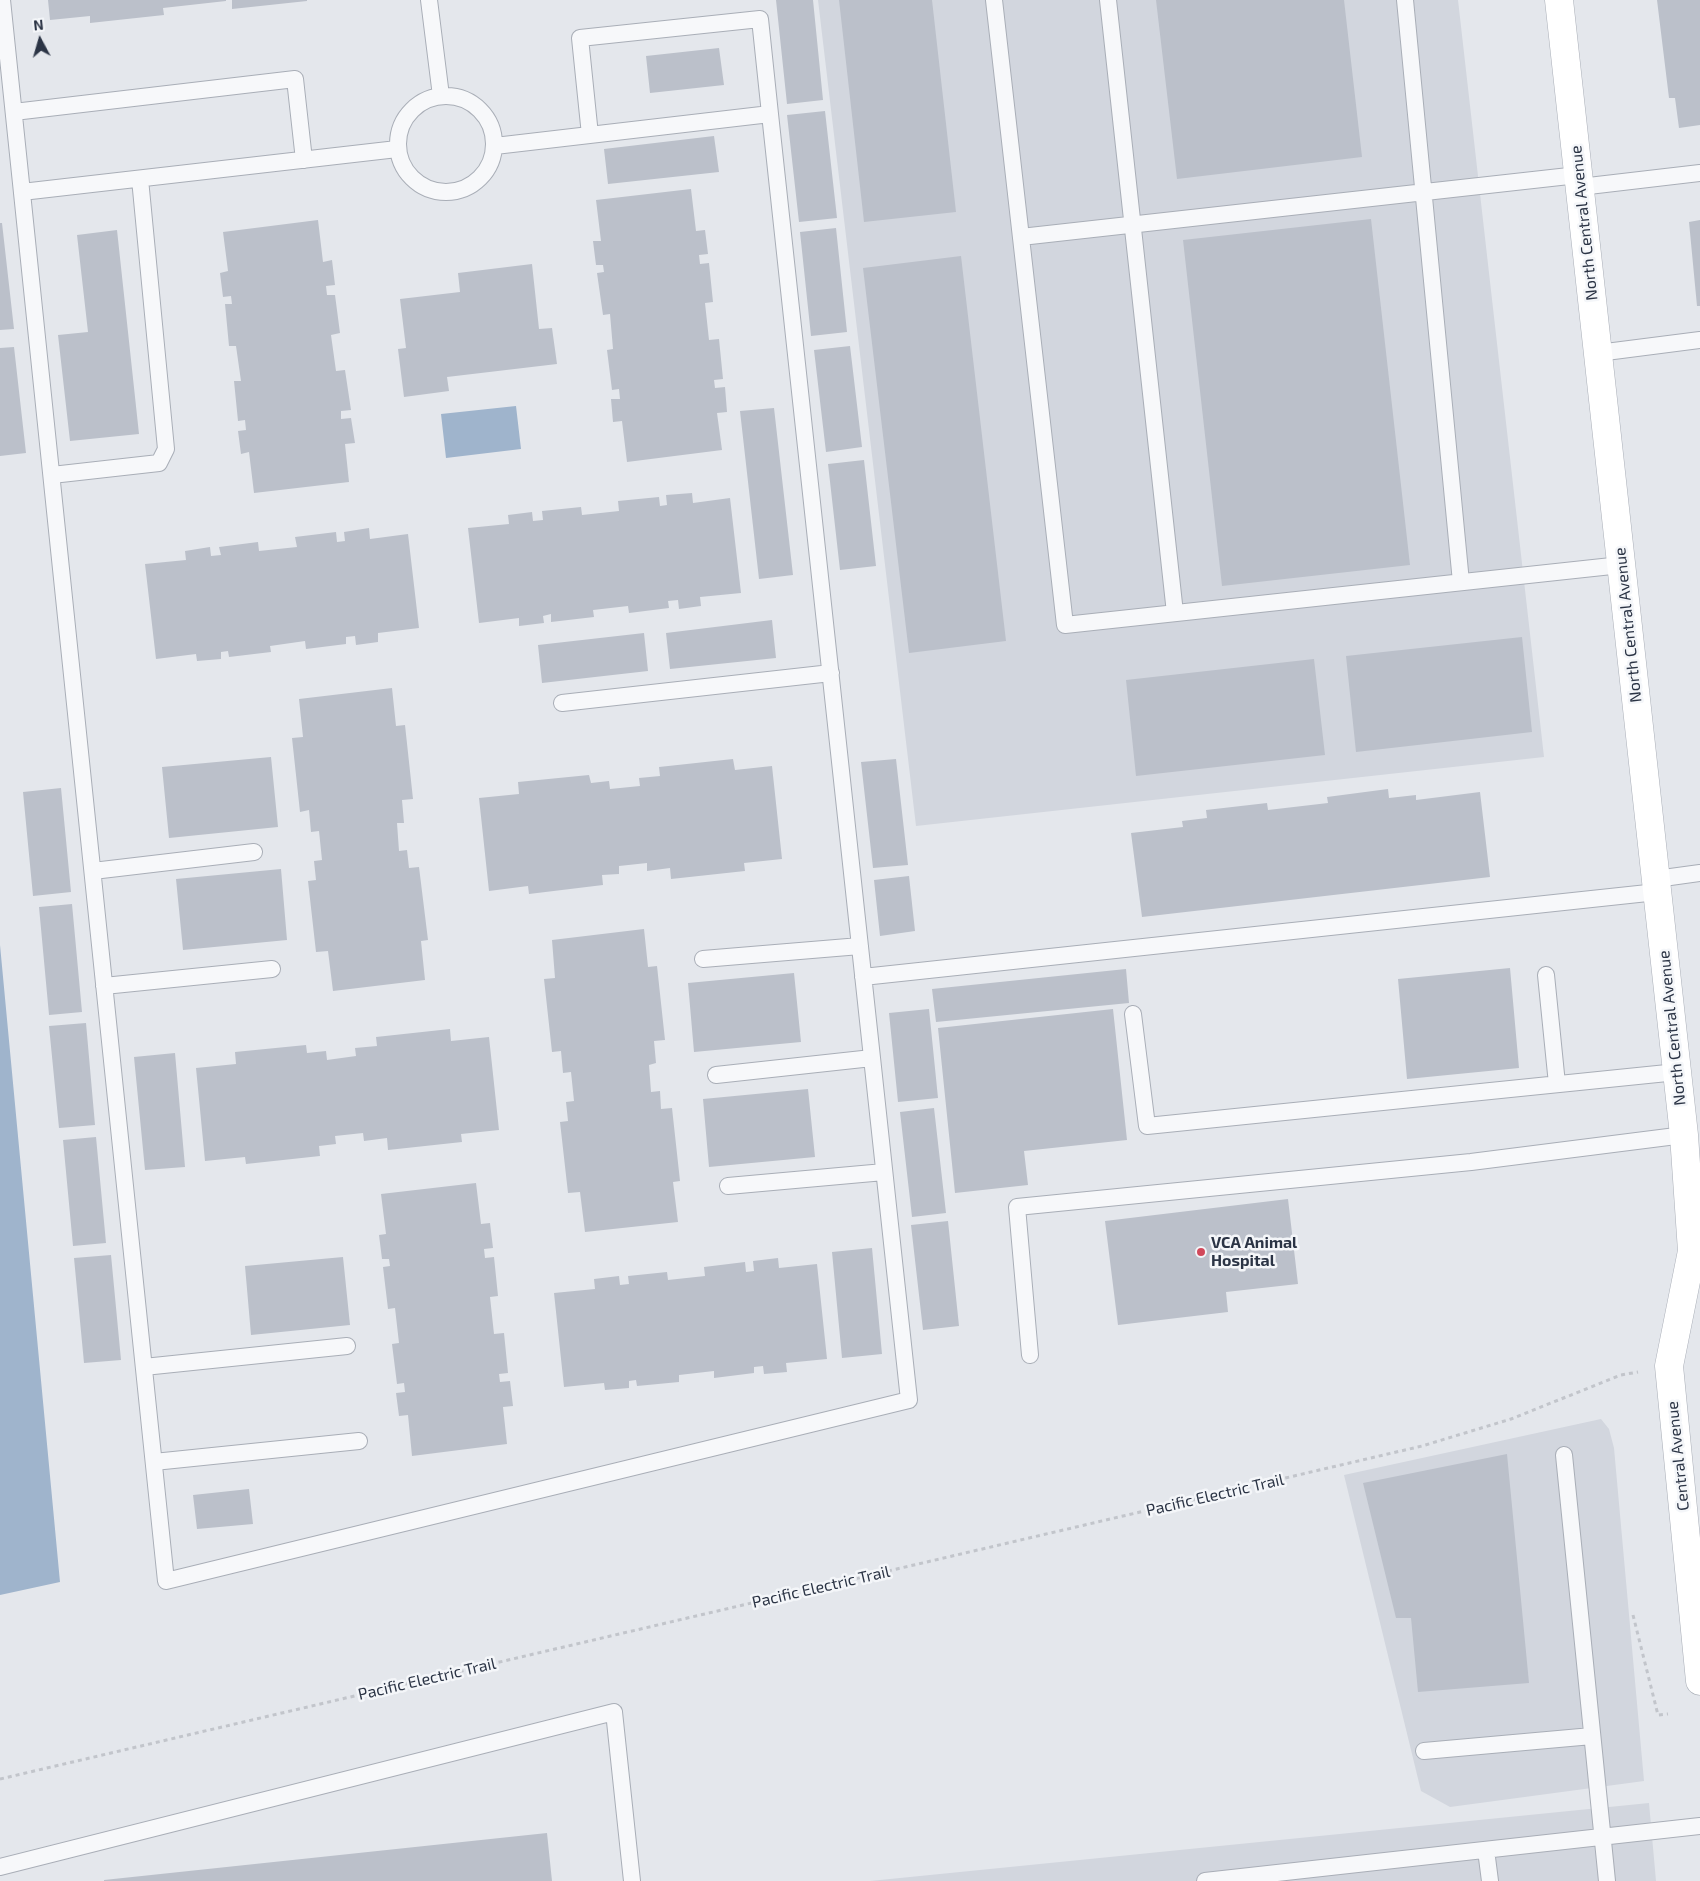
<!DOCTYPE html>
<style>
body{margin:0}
#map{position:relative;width:1700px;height:1881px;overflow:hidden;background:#e4e7ec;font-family:"Exo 2",sans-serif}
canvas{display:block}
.north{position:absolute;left:15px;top:15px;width:50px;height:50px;-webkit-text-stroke:4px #f4f6f9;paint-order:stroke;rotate:354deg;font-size:14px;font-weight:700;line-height:20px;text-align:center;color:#2b3445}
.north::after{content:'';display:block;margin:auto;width:18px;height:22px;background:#2b3445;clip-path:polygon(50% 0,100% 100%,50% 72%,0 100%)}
</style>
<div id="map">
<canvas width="1700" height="1881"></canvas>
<div class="north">N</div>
</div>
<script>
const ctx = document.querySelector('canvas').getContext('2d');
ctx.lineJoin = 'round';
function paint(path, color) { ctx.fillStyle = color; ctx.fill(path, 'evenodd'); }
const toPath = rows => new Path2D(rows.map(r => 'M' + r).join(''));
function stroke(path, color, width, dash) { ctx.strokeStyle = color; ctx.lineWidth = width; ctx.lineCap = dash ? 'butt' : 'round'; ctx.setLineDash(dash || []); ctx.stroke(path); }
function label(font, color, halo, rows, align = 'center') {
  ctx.font = font + ' "Exo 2",sans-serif'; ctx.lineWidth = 5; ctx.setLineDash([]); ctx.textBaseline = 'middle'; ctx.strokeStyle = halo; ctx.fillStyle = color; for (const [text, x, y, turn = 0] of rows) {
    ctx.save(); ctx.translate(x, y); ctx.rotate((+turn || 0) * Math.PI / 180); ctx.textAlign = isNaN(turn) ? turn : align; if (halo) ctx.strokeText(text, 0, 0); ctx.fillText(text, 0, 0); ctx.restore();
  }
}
paint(toPath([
 [818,0,1458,0,1544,757,916,826],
 [1601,1419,1609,1429,1614,1448,1644,1781,1450,1807,1421,1791,1344,1475],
 [1649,1803,1656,1881,870,1881]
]), '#d2d6de');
paint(toPath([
 [516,406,521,449,446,458,441,414],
 [0,945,60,1582,0,1595]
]), '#9fb4cc');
paint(toPath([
 [48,0,226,0,226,1,163,8,164,15,90,23,90,16,50,20],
 [232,0,307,0,307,1,232,9],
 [776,0,813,0,823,100,787,104],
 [839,0,932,0,956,212,864,222],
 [1156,0,1344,0,1362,157,1177,179],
 [1657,0,1700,0,1700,125,1679,128,1675,98,1669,98],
 [719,48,724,85,650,93,646,56],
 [825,111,837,218,799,222,787,115],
 [714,136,719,172,608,184,604,149],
 [691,189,696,231,705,230,708,254,699,255,700,264,709,263,713,302,705,303,709,340,719,339,723,379,714,380,715,388,725,387,727,412,717,413,722,450,627,462,622,421,613,422,611,399,620,399,619,389,612,390,607,350,613,349,610,314,603,315,597,273,604,272,603,265,596,265,593,241,601,241,596,200],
 [1371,219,1410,565,1222,586,1183,240],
 [318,220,323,262,332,260,335,285,326,286,327,295,335,295,340,333,331,335,336,371,345,370,351,410,341,411,341,419,351,418,355,443,345,444,349,482,254,493,249,452,241,454,238,431,246,430,245,420,238,421,234,381,241,381,236,346,229,346,225,304,232,304,231,296,223,297,220,273,228,271,223,232],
 [1700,220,1700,306,1697,306,1689,222],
 [0,223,2,223,14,329,0,330],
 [836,228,847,332,811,336,800,232],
 [117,230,139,434,70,441,58,335,88,332,77,235],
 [961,256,1006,641,909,653,863,268],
 [532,264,539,329,552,328,557,364,447,377,449,391,404,397,398,349,406,348,400,299,460,292,458,273],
 [850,346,862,447,826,452,814,350],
 [14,347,26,453,0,456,0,348],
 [774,408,793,575,759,579,740,411],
 [864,460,876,566,840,570,828,464],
 [692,493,693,503,730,498,741,593,700,597,701,606,679,609,678,600,668,601,669,608,629,613,628,606,593,610,594,617,551,622,551,614,543,616,544,623,519,626,519,618,479,623,468,528,509,524,508,515,532,512,533,521,543,520,542,511,581,507,582,515,619,511,618,501,659,497,660,506,667,505,666,495],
 [369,528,370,539,408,534,419,628,378,633,378,642,356,645,355,636,346,637,346,644,306,649,305,641,270,646,271,652,229,657,228,651,221,652,221,659,197,661,196,654,156,659,145,564,186,560,185,551,210,547,211,556,221,555,219,547,258,542,259,551,297,547,295,537,336,532,337,542,345,541,344,532],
 [772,620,776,658,670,669,666,633],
 [644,633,648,671,542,683,538,645],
 [1522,637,1532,732,1356,752,1346,656],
 [1314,659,1325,755,1136,776,1126,680],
 [392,688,396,726,405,725,413,799,402,800,404,823,397,823,399,851,407,850,409,868,419,867,428,940,421,941,425,980,333,991,328,951,316,952,308,881,316,880,314,861,322,860,319,831,311,832,309,810,300,812,292,738,303,737,299,699],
 [271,757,278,827,169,838,162,767],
 [733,759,735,770,772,766,782,859,744,863,745,871,671,879,670,868,647,871,647,863,619,866,619,874,602,875,603,885,529,894,528,886,489,891,479,798,519,794,518,782,589,775,591,783,609,781,610,789,640,786,639,778,660,776,659,767],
 [896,759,908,865,873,868,861,762],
 [61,788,71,892,33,896,23,792],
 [1388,789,1389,798,1416,795,1416,800,1480,792,1490,877,1142,917,1131,833,1183,827,1182,821,1207,818,1206,810,1267,803,1268,810,1328,803,1327,797],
 [281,869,287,940,183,950,176,879],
 [909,876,915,931,880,936,874,880],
 [72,904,82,1012,49,1015,39,907],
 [644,929,648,967,657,966,665,1040,654,1041,656,1063,649,1065,651,1092,660,1091,661,1109,672,1108,680,1181,673,1182,678,1222,585,1232,580,1192,568,1193,560,1122,568,1121,566,1102,574,1101,571,1072,563,1073,561,1051,552,1052,544,979,555,978,552,940],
 [1510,968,1519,1068,1407,1079,1398,979],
 [1126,969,1129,1003,936,1022,932,989],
 [794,973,801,1042,694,1052,688,983],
 [929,1009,938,1098,898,1102,889,1013],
 [1113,1009,1127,1140,1024,1151,1028,1185,955,1193,938,1028],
 [86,1023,95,1125,59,1128,49,1026],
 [450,1029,451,1041,489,1037,499,1130,461,1134,462,1142,388,1150,387,1138,364,1141,363,1133,335,1136,336,1144,319,1146,320,1156,246,1164,245,1157,205,1161,196,1068,236,1064,235,1052,306,1045,307,1053,326,1051,327,1060,356,1056,355,1048,377,1046,376,1037],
 [175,1053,185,1167,145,1170,134,1057],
 [808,1089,815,1157,709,1167,703,1099],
 [934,1108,946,1213,912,1217,900,1112],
 [96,1137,106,1243,73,1246,63,1140],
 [476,1183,481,1224,490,1223,493,1248,484,1249,485,1258,494,1257,498,1296,490,1297,494,1334,504,1333,508,1373,499,1374,500,1382,510,1381,513,1406,503,1407,507,1444,412,1456,408,1415,399,1416,396,1393,405,1392,404,1383,397,1384,392,1344,399,1343,395,1308,388,1309,383,1267,390,1266,389,1259,382,1259,379,1235,386,1234,381,1194],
 [1288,1199,1298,1284,1226,1292,1228,1312,1118,1325,1105,1221],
 [948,1221,959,1326,923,1330,911,1225],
 [872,1248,882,1354,842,1358,832,1252],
 [111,1255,121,1360,84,1363,74,1258],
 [343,1257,350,1325,251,1335,245,1266],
 [778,1258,779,1268,817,1264,827,1359,786,1363,787,1372,764,1374,763,1366,754,1367,754,1373,714,1378,714,1371,679,1375,679,1382,637,1386,636,1380,629,1381,629,1388,605,1390,604,1383,564,1387,554,1293,595,1289,594,1279,619,1276,620,1285,629,1284,628,1276,667,1272,668,1280,705,1276,704,1267,745,1262,746,1272,754,1271,753,1261],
 [1507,1454,1529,1683,1418,1692,1411,1618,1396,1618,1363,1483],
 [249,1489,253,1524,197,1529,193,1495],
 [547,1833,552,1881,104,1881,104,1880]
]), '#bbc0ca');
const lane = toPath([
 [2,0,166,1581,909,1400,770,114,495,146],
 [429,0,441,96],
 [994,0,1065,625,1621,565],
 [1108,0,1175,613],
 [1405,0,1461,582],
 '398 144a48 48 0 1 1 96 0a48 48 0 1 1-96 0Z',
 [14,112,295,79,304,160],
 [590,135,580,38,760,19,770,114],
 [1580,187,1700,173],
 [22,192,397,149],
 [1021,237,1578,175],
 [1598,353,1700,340],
 [52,475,159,463,166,449,140,179],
 [562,703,831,673],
 [93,871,254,852],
 [1656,879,1700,873],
 [703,959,860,946],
 [1546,975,1557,1084],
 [863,977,1657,892],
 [104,986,272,969],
 [1133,1014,1147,1126,1677,1072],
 [716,1075,872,1058],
 [728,1186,884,1172],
 [1030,1355,1017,1207,1471,1162,1684,1135],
 [144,1367,347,1346],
 [1564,1455,1607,1881],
 [154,1462,359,1441],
 [1424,1751,1592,1736],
 [1486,1850,1490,1881],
 [0,1867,614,1712,632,1881],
 [1205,1881,1700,1826]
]);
const secondary = toPath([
 [1559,0,1684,1135,1692,1251,1669,1366,1700,1681]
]);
stroke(lane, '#a9aeb7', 18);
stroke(secondary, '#a9aeb7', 29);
stroke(toPath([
 [1633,1615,1658,1715,1668,1714],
 [0,1779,1422,1446,1511,1419,1621,1375,1638,1372]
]), '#c2c5cb', 3, [4, 4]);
stroke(lane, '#f7f8fa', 16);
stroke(secondary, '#fff', 28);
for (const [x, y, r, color] of [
 [1201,1252,5,"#d1495b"]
]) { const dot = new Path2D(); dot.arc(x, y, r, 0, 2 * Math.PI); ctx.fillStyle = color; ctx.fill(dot); stroke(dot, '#f4f6f9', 2); }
label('16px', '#2b3445', '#f4f6f9', [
 ["North Central Avenue",1584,223,-96],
 ["North Central Avenue",1628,625,-96],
 ["North Central Avenue",1672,1028,-96],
 ["Central Avenue",1678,1456,-96],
 ["Pacific Electric Trail",1215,1495,-13],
 ["Pacific Electric Trail",821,1587,-13],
 ["Pacific Electric Trail",427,1679,-13]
]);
label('bold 16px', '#2b3445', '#f4f6f9', [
 ["VCA Animal",1211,1243],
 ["Hospital",1211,1261]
], 'left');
</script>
